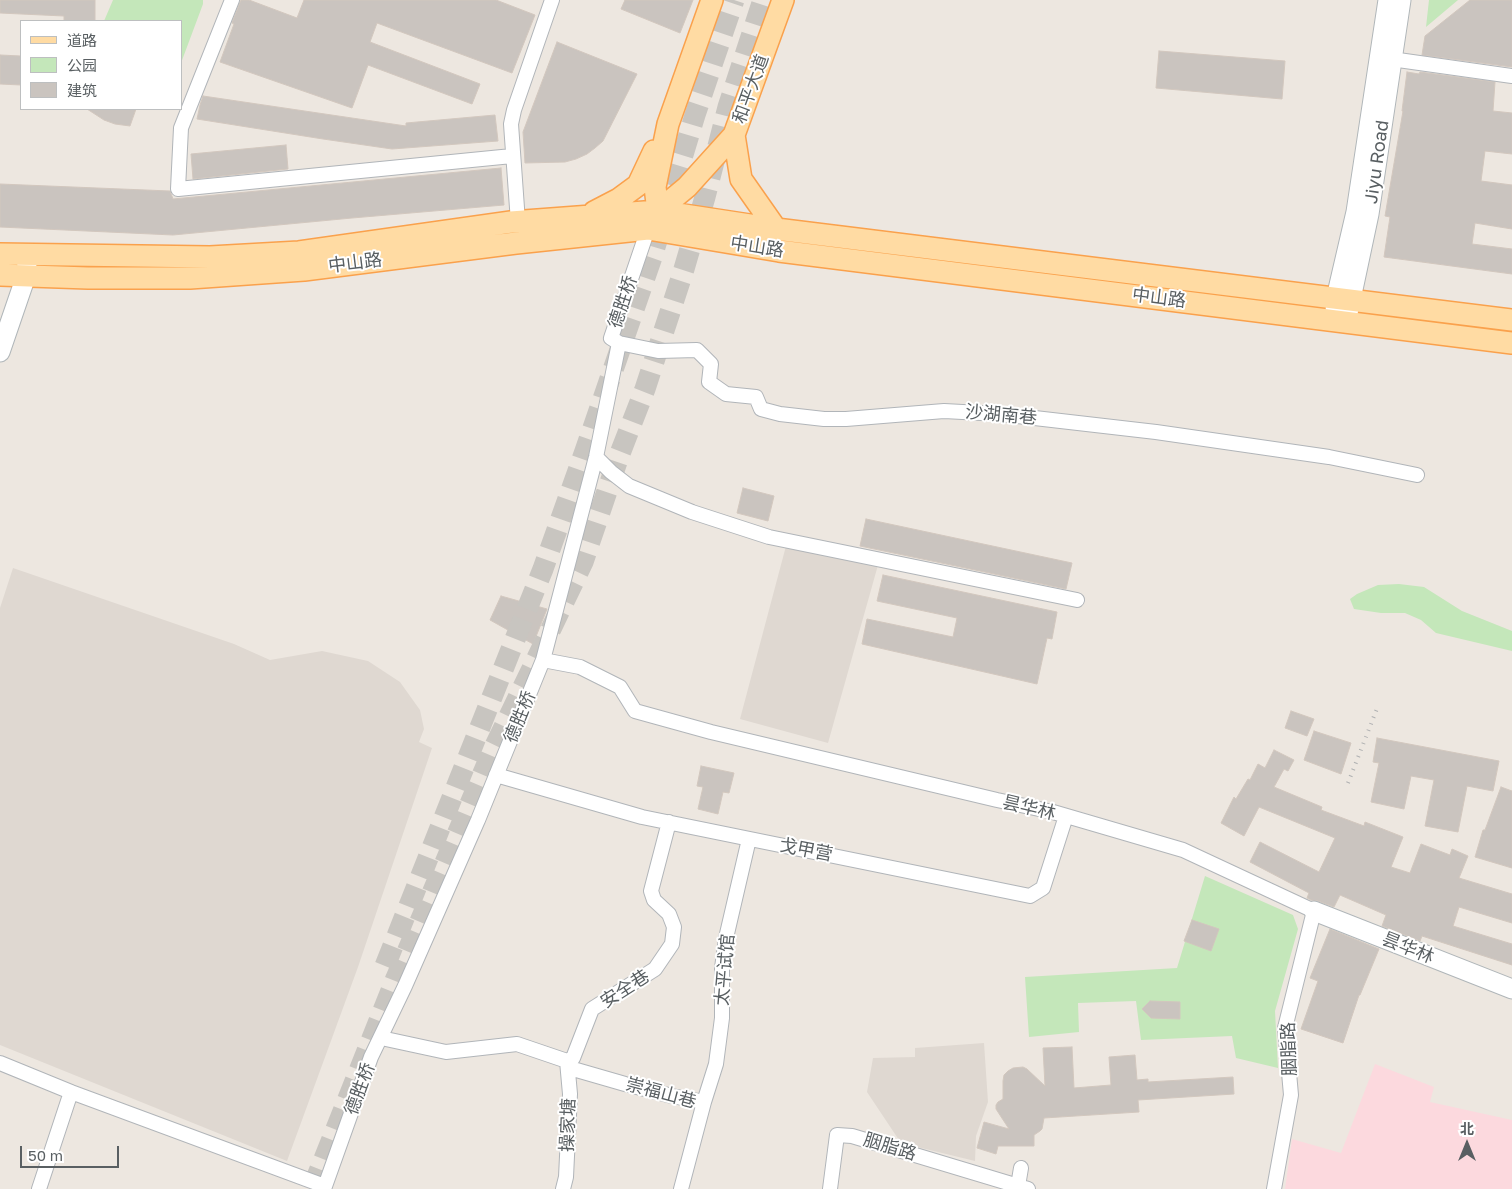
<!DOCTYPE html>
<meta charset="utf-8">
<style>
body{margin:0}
#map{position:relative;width:1512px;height:1189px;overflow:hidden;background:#ede7e0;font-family:"Golos Text","Noto Sans SC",sans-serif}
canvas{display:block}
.legend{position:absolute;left:20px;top:20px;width:162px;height:90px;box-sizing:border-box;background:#fff;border:1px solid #bdbfc0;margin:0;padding:6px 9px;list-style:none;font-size:15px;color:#595f62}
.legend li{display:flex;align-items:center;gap:10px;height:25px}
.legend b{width:25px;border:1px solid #bdbfc0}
.north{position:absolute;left:1442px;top:1119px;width:50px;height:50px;-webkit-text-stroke:4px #fff;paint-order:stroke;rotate:0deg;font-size:14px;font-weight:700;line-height:20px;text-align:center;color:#595f62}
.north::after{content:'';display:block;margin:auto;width:18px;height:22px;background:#595f62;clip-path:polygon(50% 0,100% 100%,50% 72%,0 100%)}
.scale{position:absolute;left:20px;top:1146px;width:99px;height:22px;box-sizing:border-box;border:2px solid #595f62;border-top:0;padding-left:6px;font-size:15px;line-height:18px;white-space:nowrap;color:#595f62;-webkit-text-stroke:4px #fff;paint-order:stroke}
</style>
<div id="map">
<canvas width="1512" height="1189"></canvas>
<ul class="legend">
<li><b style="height:6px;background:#ffdba3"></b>道路</li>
<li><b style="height:14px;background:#c4e7ba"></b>公园</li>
<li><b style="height:14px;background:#cac4bf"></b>建筑</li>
</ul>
<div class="north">北</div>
<div class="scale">50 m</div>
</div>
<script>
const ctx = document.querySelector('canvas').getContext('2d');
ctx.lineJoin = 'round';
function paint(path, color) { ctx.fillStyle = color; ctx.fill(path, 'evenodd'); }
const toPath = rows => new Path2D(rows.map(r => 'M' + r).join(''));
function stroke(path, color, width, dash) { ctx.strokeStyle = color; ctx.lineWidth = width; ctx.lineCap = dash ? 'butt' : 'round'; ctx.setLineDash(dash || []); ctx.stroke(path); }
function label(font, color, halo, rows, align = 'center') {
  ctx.font = font + ' "Golos Text","Noto Sans SC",sans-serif'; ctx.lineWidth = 4; ctx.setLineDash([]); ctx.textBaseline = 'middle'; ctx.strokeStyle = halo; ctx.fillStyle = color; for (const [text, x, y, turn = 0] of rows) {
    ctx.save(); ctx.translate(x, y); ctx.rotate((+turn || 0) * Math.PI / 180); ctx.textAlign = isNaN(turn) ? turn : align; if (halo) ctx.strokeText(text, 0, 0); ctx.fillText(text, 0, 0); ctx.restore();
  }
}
paint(toPath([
 [786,546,878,565,828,743,740,719],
 [13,568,234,644,270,660,322,651,368,661,400,682,420,710,424,729,419,742,432,748,358,967,287,1161,0,1045,0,608],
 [984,1043,988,1102,976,1136,975,1161,901,1143,867,1092,873,1058,915,1057,915,1048]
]), '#dfd8d1');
paint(toPath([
 [1375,1064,1434,1087,1430,1102,1512,1120,1512,1189,1285,1189,1292,1139,1341,1153]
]), '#fcd9de');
paint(toPath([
 [113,0,203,0,203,4,181,63,181,21,104,21],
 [1429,0,1458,0,1426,27],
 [1399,584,1424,587,1462,611,1512,631,1512,651,1436,633,1421,620,1405,613,1381,613,1354,609,1350,599,1357,594,1378,585],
 [1205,876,1293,915,1298,929,1275,1011,1278,1068,1236,1058,1232,1036,1141,1040,1136,1001,1078,1003,1079,1032,1029,1037,1025,977,1177,968]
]), '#c4e7ba');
const building = toPath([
 [0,0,95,0,95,21,64,21,64,16,0,13,0,0],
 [241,0,249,0,297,18,304,0,496,0,535,15,512,73,377,23,370,42,480,84,472,104,368,65,352,108,220,62,234,24,232,23,241,0],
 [625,0,693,0,680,33,621,9,625,0],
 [1470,0,1512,0,1512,67,1422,55,1425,36,1470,0],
 [557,42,637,74,603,141,595,148,587,154,576,159,565,162,525,163,523,132,557,42],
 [1159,51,1285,61,1282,99,1156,88,1159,51],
 [0,55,21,56,21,85,0,84,0,55],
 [1407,72,1419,74,1420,72,1495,82,1493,111,1512,113,1512,154,1485,151,1481,181,1512,185,1512,229,1475,223,1472,244,1512,249,1512,274,1384,257,1390,217,1385,216,1403,111,1402,111,1407,72],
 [203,96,406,126,406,123,495,115,498,141,392,149,323,139,197,119,200,105,203,96],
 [87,109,136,109,130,126,115,124,104,120,87,109],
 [286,145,288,169,193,179,191,154,286,145],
 [501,168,504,205,352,218,173,235,0,227,0,184,170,191,173,199,501,168],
 [743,488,774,496,768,521,737,513,743,488],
 [866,519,1072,563,1066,589,860,546,866,519],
 [883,575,1057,612,1052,639,1047,638,1037,684,862,644,867,619,953,637,957,618,877,601,883,575],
 [501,596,547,609,533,644,490,620,501,596],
 [1291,711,1314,719,1307,736,1285,728,1291,711],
 [1314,731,1351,743,1341,774,1304,760,1314,731],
 [1377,738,1499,761,1493,791,1467,786,1458,832,1425,826,1434,780,1411,776,1404,809,1371,802,1379,763,1373,762,1377,738],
 [1274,750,1294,760,1288,771,1284,769,1274,787,1322,807,1321,810,1364,826,1365,822,1403,837,1391,867,1410,873,1421,844,1450,855,1452,849,1468,856,1459,878,1512,894,1512,923,1459,907,1453,926,1512,944,1512,965,1422,936,1420,941,1382,926,1386,915,1340,895,1334,907,1318,901,1311,900,1307,898,1309,893,1250,862,1260,842,1319,872,1335,838,1259,807,1244,836,1221,823,1234,797,1236,799,1248,779,1250,780,1258,764,1265,768,1274,750],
 [701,766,734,773,729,793,723,792,718,814,698,809,703,787,697,786,701,766],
 [1501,787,1512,791,1512,868,1475,857,1483,830,1485,830,1501,787],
 [1192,920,1219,929,1211,951,1184,941,1192,920],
 [1330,929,1379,949,1360,995,1359,995,1343,1043,1301,1029,1318,981,1310,978,1330,929],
 [1150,1001,1180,1002,1180,1019,1151,1018,1142,1009,1150,1001],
 [1072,1047,1074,1088,1111,1085,1109,1057,1135,1055,1137,1080,1148,1079,1148,1082,1233,1077,1234,1094,1138,1100,1139,1112,1044,1118,1042,1129,1040,1131,1034,1135,1034,1146,998,1146,996,1154,977,1148,984,1122,1009,1129,996,1109,996,1105,998,1102,1003,1099,1003,1081,1004,1075,1008,1071,1013,1068,1023,1067,1027,1069,1045,1086,1043,1048,1072,1047]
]);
paint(building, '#cac4bf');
stroke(building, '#d2c7be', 1);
stroke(toPath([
 [385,966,543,569,585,451,652,257,695,115,734,0],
 [312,1189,396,978,492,752,583,562,619,456,645,389,684,269,705,197,728,107,763,0]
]), '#c8c5c0', 21, [21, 11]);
const street = toPath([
 [232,0,181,128,178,189,512,156],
 [1384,58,1512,76],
 [518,222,511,124,514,110,552,0],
 [619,343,658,351,697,350,711,364,709,382,726,394,756,397,761,409,780,414,824,419,846,419,944,411,1000,414,1156,432,1329,457,1417,475],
 [596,457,611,472,629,486,692,512,769,537,1077,600],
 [543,660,580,667,620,687,635,711,711,732,997,800,1053,812,1183,850,1314,911,1285,1028,1291,1095,1274,1189],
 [496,775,642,817,1030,896,1043,888,1066,816],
 [381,1038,446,1052,517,1044,567,1061,573,1058,592,1009,655,969,672,944,674,927,669,914,654,900,651,891,669,822],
 [567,1061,573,1069,625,1084,672,1096,704,1102,681,1189],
 [0,1063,71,1092,322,1185],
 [704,1102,716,1064,722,1018,722,968,726,938,749,839],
 [1019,1180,1021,1168],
 [39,1189,71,1092],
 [324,1189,371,1057,405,986,478,820,543,660,596,457,619,343,611,338,648,229],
 [563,1189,566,1177,570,1094,567,1061],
 [830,1189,837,1135,852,1136,1028,1189]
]);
const secondary = toPath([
 [1335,312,1336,298,1356,212,1388,0],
 [1348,313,1369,214,1401,0],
 [0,352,26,276,27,263],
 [1314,911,1512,989]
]);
const primary = toPath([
 [658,211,687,187,734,135],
 [594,212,619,199,638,185,654,151],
 [650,224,658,211,655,187,668,124,712,0],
 [776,229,741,179,734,135,783,0],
 [0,254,210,257,299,252,511,222,658,211,776,229,1512,320],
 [0,275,88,278,190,278,304,270,516,243,648,229,779,251,1512,343]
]);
stroke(street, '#b1b5b9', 16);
stroke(secondary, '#b0b6b9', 21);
stroke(primary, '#faa14c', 24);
stroke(street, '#fff', 14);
stroke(secondary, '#fff', 19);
stroke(primary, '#ffdba3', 21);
stroke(toPath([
 [1348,783,1378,706]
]), '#b0b1b2', 4, [1, 6]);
label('18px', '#595f62', '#fff', [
 ["和平大道",751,89,-70],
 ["Jiyu Road",1377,162,-82],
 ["中山路",757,247,9],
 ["中山路",355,263,-7],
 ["中山路",1159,298,7],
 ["德胜桥",623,302,-72],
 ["沙湖南巷",1001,415,5],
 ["德胜桥",520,717,-68],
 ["昙华林",1029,808,13],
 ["戈甲营",806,850,11],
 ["昙华林",1408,948,22],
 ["太平试馆",725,970,-85],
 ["安全巷",625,989,-33],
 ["胭脂路",1289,1049,-92],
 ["德胜桥",360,1089,-70],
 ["崇福山巷",661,1093,15],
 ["操家塘",568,1125,-88],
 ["胭脂路",890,1147,17]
]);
</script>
